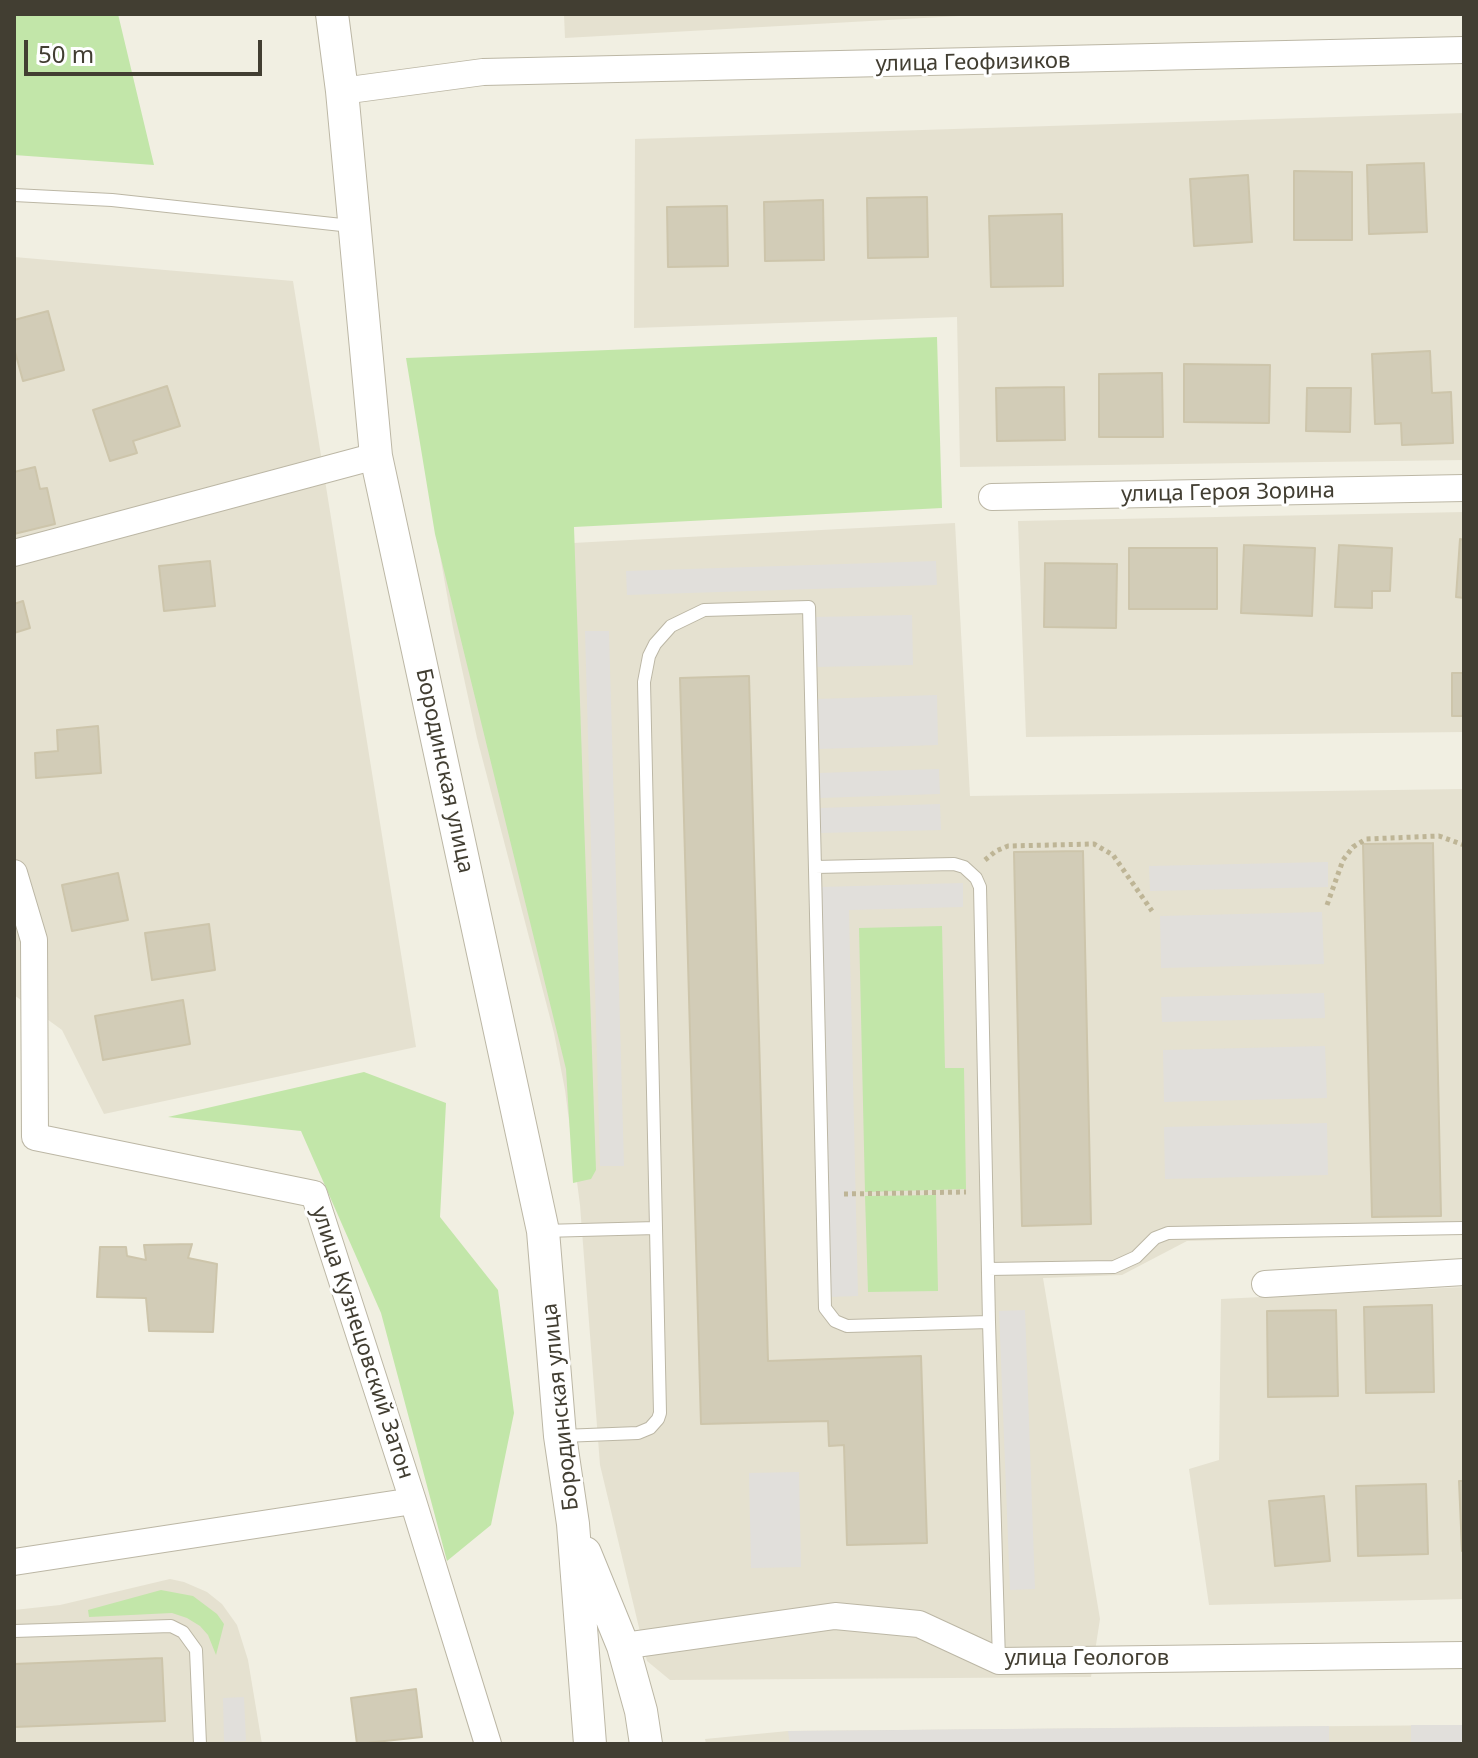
<!DOCTYPE html>
<meta charset="utf-8">
<style>
body{margin:0}
#map{position:relative;width:1478px;height:1758px;overflow:hidden;background:#f1efe2;font-family:"Noto Sans",sans-serif}
canvas{display:block}
.frame{position:absolute;inset:0;border:16px solid #423e32;pointer-events:none}
.scale{position:absolute;left:24px;top:40px;width:238px;height:36px;box-sizing:border-box;border:4px solid #423e32;border-top:0;padding-left:10px;font-size:24px;line-height:28px;white-space:nowrap;color:#423e32;-webkit-text-stroke:6px #fff;paint-order:stroke}
</style>
<div id="map">
<canvas width="1478" height="1758"></canvas>
<div class="frame"></div>
<div class="scale">50 m</div>
</div>
<script>
const ctx = document.querySelector('canvas').getContext('2d');
ctx.lineJoin = 'round';
function paint(path, color) { ctx.fillStyle = color; ctx.fill(path, 'evenodd'); }
const toPath = rows => new Path2D(rows.map(r => 'M' + r).join(''));
function stroke(path, color, width, dash) { ctx.strokeStyle = color; ctx.lineWidth = width; ctx.lineCap = dash ? 'butt' : 'round'; ctx.setLineDash(dash || []); ctx.stroke(path); }
function label(font, color, halo, rows, align = 'center') {
  ctx.font = font + ' "Noto Sans",sans-serif'; ctx.lineWidth = 6; ctx.setLineDash([]); ctx.textBaseline = 'middle'; ctx.strokeStyle = halo; ctx.fillStyle = color; for (const [text, x, y, turn = 0] of rows) {
    ctx.save(); ctx.translate(x, y); ctx.rotate((+turn || 0) * Math.PI / 180); ctx.textAlign = isNaN(turn) ? turn : align; if (halo) ctx.strokeText(text, 0, 0); ctx.fillText(text, 0, 0); ctx.restore();
  }
}
paint(toPath([
 [564,14,995,14,565,38],
 [1464,113,1464,460,960,467,957,317,634,328,635,139],
 [14,257,293,281,416,1047,104,1114,62,1030,14,995],
 [1464,512,1464,732,1026,737,1018,521],
 [955,523,970,796,1464,789,1464,1233,1187,1241,1122,1275,1043,1278,1100,1619,1091,1677,670,1680,647,1661,600,1465,580,1205,565,1090,554,1033,477,738,453,628,439,550],
 [1464,1287,1464,1599,1209,1605,1189,1469,1219,1460,1221,1299],
 [170,1579,184,1582,207,1592,222,1604,237,1625,248,1660,262,1744,14,1744,14,1610,60,1605],
 [1464,1725,1464,1744,706,1744,705,1739,788,1731]
]), '#e5e1d0');
paint(toPath([
 [14,14,118,14,154,165,14,155],
 [937,337,942,508,574,527,596,1170,591,1179,573,1183,566,1069,435,534,406,358],
 [942,926,945,1068,964,1068,966,1189,865,1192,859,928],
 [364,1072,446,1103,440,1217,498,1290,514,1413,491,1525,447,1561,381,1313,301,1131,168,1117],
 [936,1195,938,1291,868,1292,865,1196],
 [161,1590,193,1596,217,1614,224,1624,216,1655,208,1635,200,1626,187,1618,172,1613,89,1617,88,1610]
]), '#c2e6a9');
paint(toPath([
 [936,561,937,585,627,595,626,571],
 [912,615,913,665,815,667,814,617],
 [585,631,609,631,624,1166,600,1166],
 [937,695,938,745,818,749,816,699],
 [939,769,940,794,819,798,818,773],
 [940,804,941,830,820,833,819,808],
 [1328,862,1328,887,1150,891,1149,866],
 [963,883,963,907,849,910,858,1296,829,1297,820,887],
 [1322,912,1324,964,1161,968,1160,916],
 [1324,993,1325,1018,1162,1022,1161,997],
 [1325,1046,1327,1098,1164,1102,1163,1050],
 [1327,1123,1328,1175,1165,1179,1164,1127],
 [1025,1310,1035,1589,1010,1590,999,1311],
 [799,1472,801,1567,751,1568,749,1473],
 [244,1697,246,1741,224,1742,223,1698],
 [1411,1725,1464,1725,1464,1744,1411,1744],
 [1329,1726,1329,1744,790,1744,788,1731]
]), '#e1dfdb');
const building = toPath([
 [1424,163,1427,232,1369,234,1367,165,1424,163],
 [1294,171,1352,172,1352,240,1294,240,1294,171],
 [1248,175,1252,242,1194,246,1190,179,1248,175],
 [927,197,928,257,868,258,867,198,927,197],
 [823,200,824,260,765,261,764,202,823,200],
 [727,206,728,266,668,267,667,207,727,206],
 [1062,214,1063,286,991,287,989,216,1062,214],
 [48,311,64,370,23,381,14,348,14,320,48,311],
 [1430,351,1432,393,1451,392,1453,443,1402,445,1401,423,1375,424,1372,354,1430,351],
 [1184,364,1270,365,1269,423,1184,422,1184,364],
 [1162,373,1163,437,1099,437,1099,374,1162,373],
 [167,386,180,426,133,441,137,453,110,461,93,410,167,386],
 [1064,387,1065,440,997,441,996,388,1064,387],
 [1307,388,1351,388,1350,432,1306,431,1307,388],
 [35,467,40,489,47,488,55,524,14,534,14,472,35,467],
 [1460,539,1464,540,1464,598,1456,597,1460,539],
 [1244,545,1315,548,1312,616,1241,613,1244,545],
 [1339,545,1392,548,1390,591,1372,591,1372,608,1335,607,1339,545],
 [1129,548,1217,548,1217,609,1129,609,1129,548],
 [210,561,215,606,164,611,159,566,210,561],
 [1045,563,1117,564,1116,628,1044,627,1045,563],
 [23,601,30,628,14,633,14,604,23,601],
 [1452,673,1464,673,1464,716,1452,716,1452,673],
 [749,676,768,1361,921,1356,927,1543,847,1545,844,1445,829,1446,828,1421,701,1424,680,678,749,676],
 [98,726,101,773,36,778,35,753,58,751,57,730,98,726],
 [1433,843,1441,1216,1372,1217,1363,844,1433,843],
 [1083,851,1091,1224,1022,1226,1014,852,1083,851],
 [118,873,128,920,72,931,62,885,118,873],
 [209,924,215,970,152,980,145,933,209,924],
 [183,1000,190,1044,103,1060,95,1016,183,1000],
 [192,1244,188,1258,217,1264,213,1332,149,1331,146,1298,97,1297,100,1247,126,1247,127,1256,146,1260,144,1245,192,1244],
 [1432,1305,1434,1392,1366,1393,1364,1307,1432,1305],
 [1336,1310,1338,1396,1268,1397,1267,1311,1336,1310],
 [1459,1481,1464,1481,1464,1551,1462,1551,1459,1481],
 [1426,1484,1428,1554,1358,1556,1356,1486,1426,1484],
 [1324,1496,1330,1561,1275,1566,1269,1501,1324,1496],
 [162,1658,165,1721,14,1727,14,1664,162,1658],
 [416,1689,422,1737,357,1744,351,1698,416,1689]
]);
paint(building, '#d2ccb7');
stroke(building, '#cdc5ab', 2);
const service = toPath([
 [14,195,112,200,351,226],
 [815,867,954,864,964,867,976,878,980,887,989,1322],
 [543,1231,656,1228,644,682,649,656,655,644,671,626,704,610,809,607,825,1308,835,1321,847,1326,989,1322,999,1661],
 [988,1269,1114,1267,1136,1257,1155,1238,1168,1233,1464,1228],
 [562,1436,638,1433,650,1428,658,1419,660,1413,656,1228],
 [14,1631,171,1626,183,1632,196,1650,200,1744]
]);
const minor = toPath([
 [342,91,483,72,1464,50],
 [992,497,1464,488],
 [14,553,376,456],
 [14,873,34,940,35,1137,314,1194,413,1501,488,1744],
 [1265,1284,1464,1272],
 [14,1562,413,1501],
 [623,1646,835,1616,919,1624,999,1661,1464,1655]
]);
const tertiary = toPath([
 [332,14,342,91,376,456,543,1231,560,1436,573,1524,590,1744],
 [585,1553,623,1646,641,1711,646,1744]
]);
stroke(service, '#bcb7a5', 14);
stroke(minor, '#bcb7a5', 28);
stroke(tertiary, '#bcb7a5', 34);
stroke(toPath([
 [985,860,996,851,1008,846,1094,844,1113,855,1152,911],
 [1327,905,1343,860,1353,847,1366,839,1439,836,1464,845],
 [844,1194,966,1192]
]), '#beb596', 5, [4, 4]);
stroke(service, '#fff', 12);
stroke(minor, '#fff', 26);
stroke(tertiary, '#fff', 32);
label('22px', '#423e32', '#fff', [
 ["улица Геофизиков",973,63,-1],
 ["улица Героя Зорина",1228,493,-1],
 ["Бородинская улица",444,771,78],
 ["улица Кузнецовский Затон",362,1343,72],
 ["Бородинская улица",561,1407,-96],
 ["улица Геологов",1087,1659]
]);
</script>
